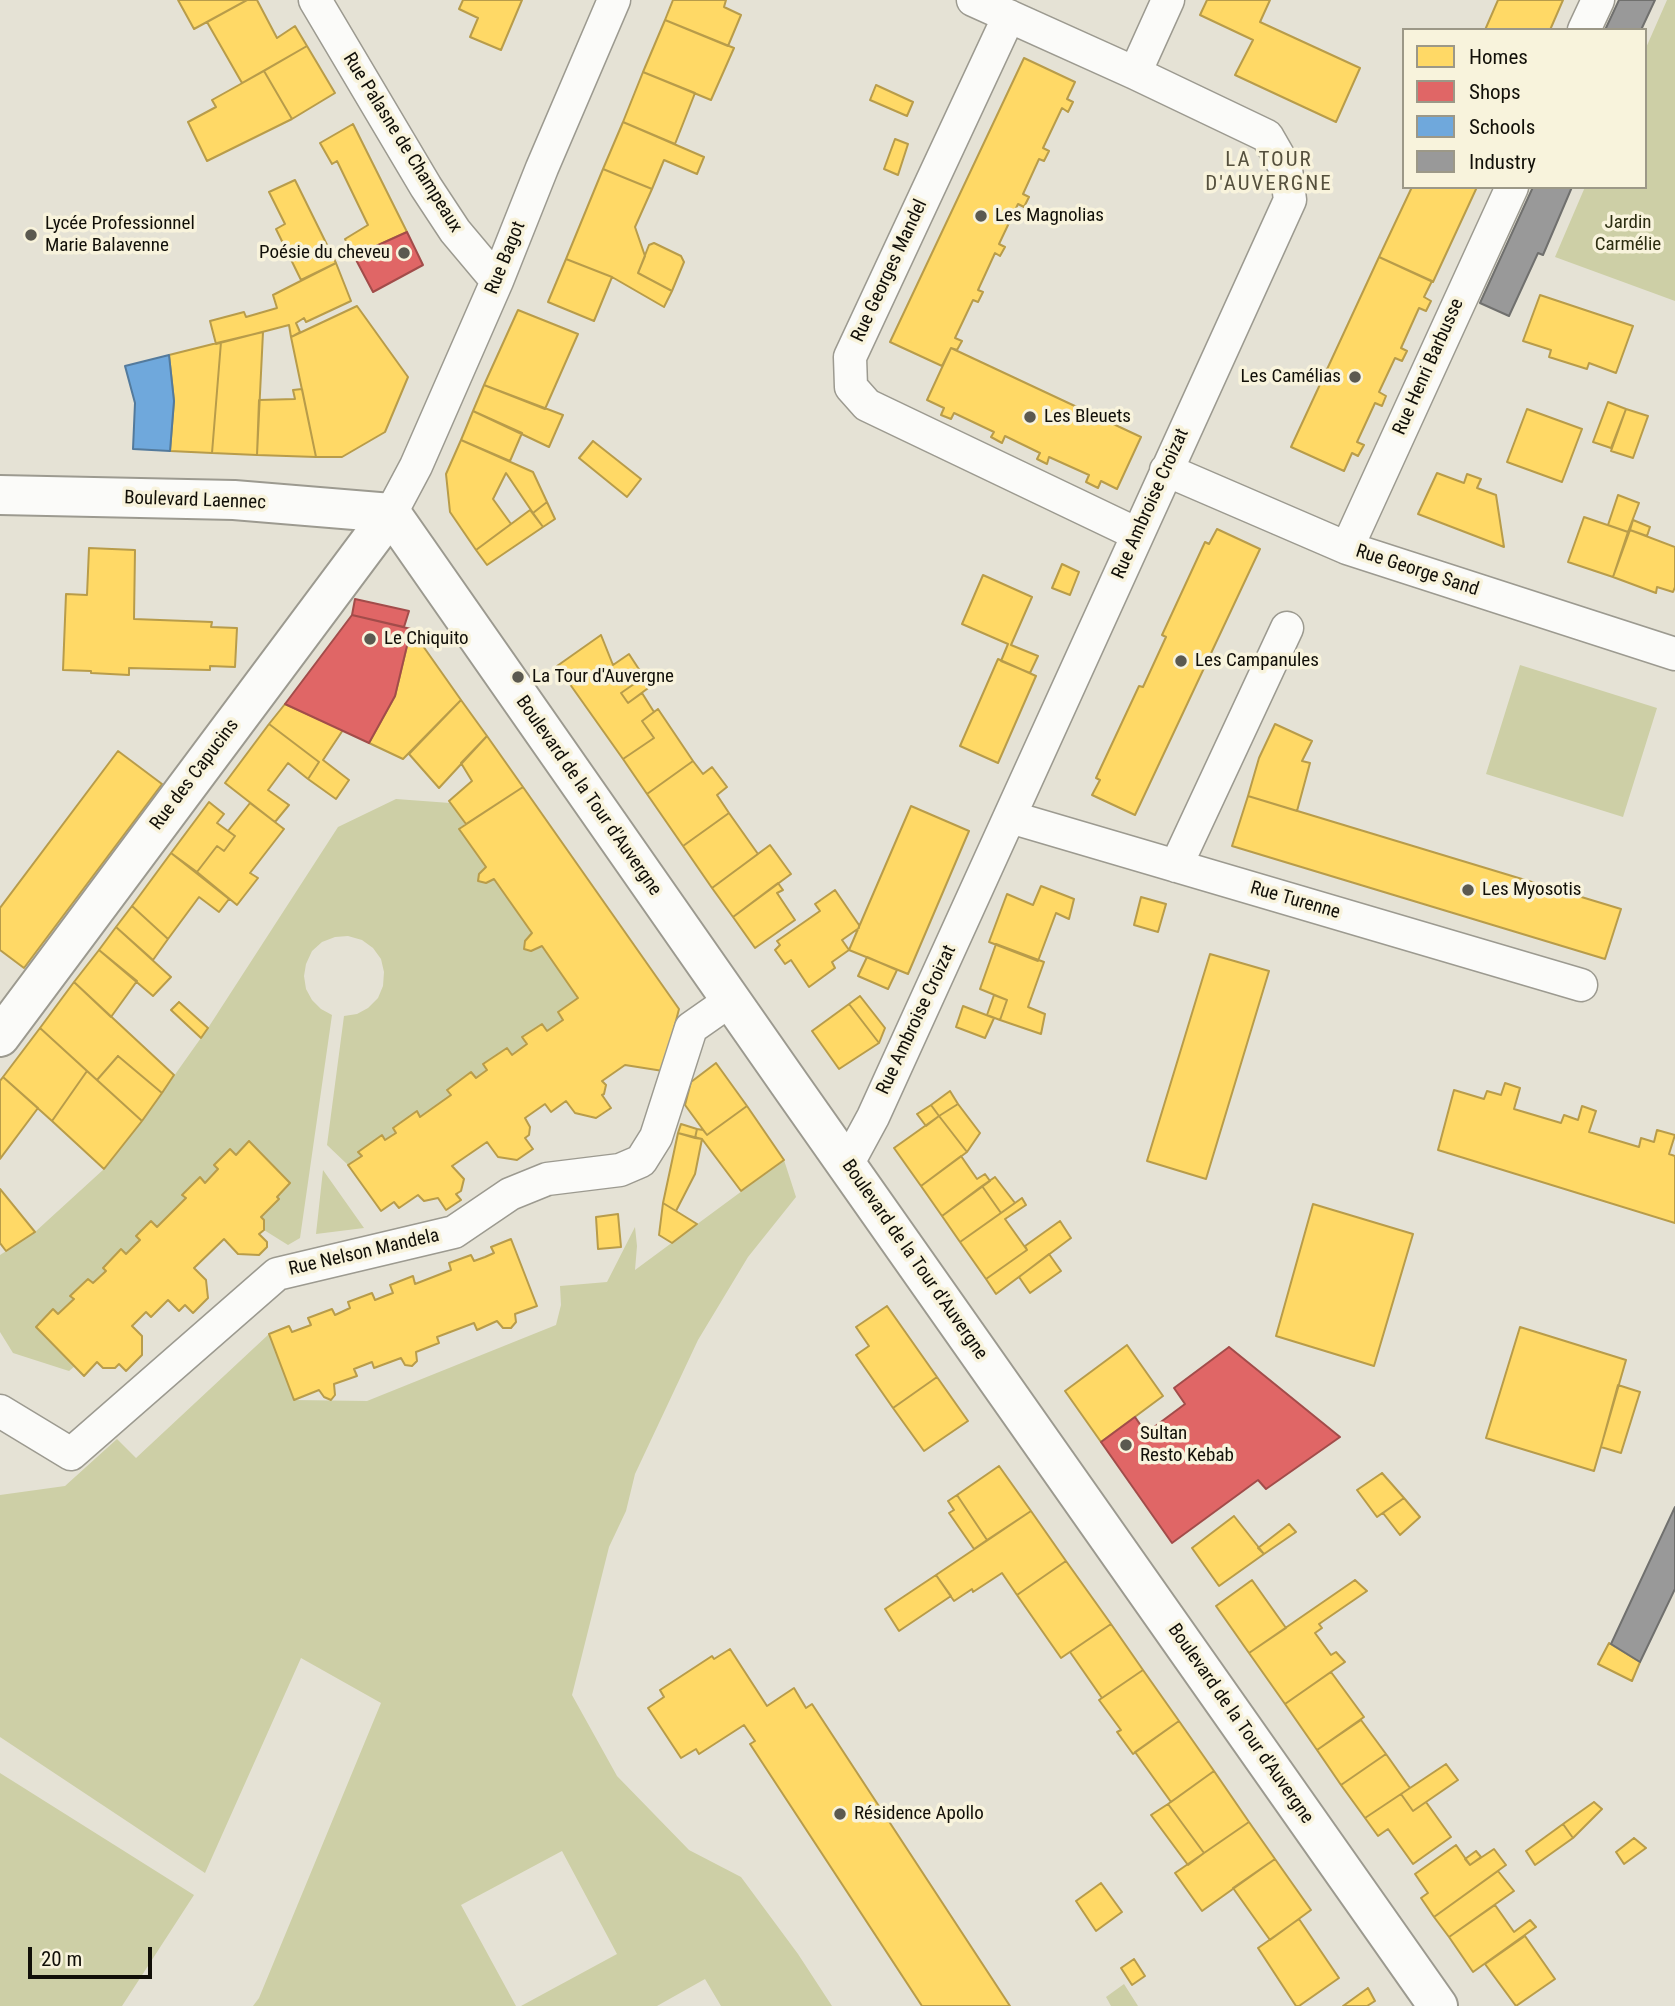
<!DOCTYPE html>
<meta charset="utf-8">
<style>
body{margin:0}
#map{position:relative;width:1675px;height:2006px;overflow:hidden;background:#e5e2d5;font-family:"Roboto Condensed",sans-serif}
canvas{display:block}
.legend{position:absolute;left:1402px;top:28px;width:245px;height:161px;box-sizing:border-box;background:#f8f3dc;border:2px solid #9c9887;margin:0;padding:9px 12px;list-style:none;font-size:21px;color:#110f08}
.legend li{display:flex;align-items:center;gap:14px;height:35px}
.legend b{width:35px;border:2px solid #9c9887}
.scale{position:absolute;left:28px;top:1947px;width:124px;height:32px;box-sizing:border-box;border:4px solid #110f08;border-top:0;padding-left:9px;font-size:21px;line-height:24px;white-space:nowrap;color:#110f08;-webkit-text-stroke:5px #f8f3dc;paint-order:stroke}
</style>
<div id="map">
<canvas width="1675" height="2006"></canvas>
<ul class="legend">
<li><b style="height:19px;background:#ffd966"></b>Homes</li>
<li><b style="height:19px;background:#e06666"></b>Shops</li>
<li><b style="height:19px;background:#6fa8dc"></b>Schools</li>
<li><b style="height:19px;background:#999"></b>Industry</li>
</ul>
<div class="scale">20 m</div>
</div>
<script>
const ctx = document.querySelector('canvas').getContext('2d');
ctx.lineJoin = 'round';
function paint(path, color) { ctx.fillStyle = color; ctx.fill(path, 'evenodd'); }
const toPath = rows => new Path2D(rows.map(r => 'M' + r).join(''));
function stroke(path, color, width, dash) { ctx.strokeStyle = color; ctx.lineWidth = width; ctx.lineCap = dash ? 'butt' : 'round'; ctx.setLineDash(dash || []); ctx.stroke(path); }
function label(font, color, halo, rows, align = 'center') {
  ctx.font = font + ' "Roboto Condensed",sans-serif'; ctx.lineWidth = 7; ctx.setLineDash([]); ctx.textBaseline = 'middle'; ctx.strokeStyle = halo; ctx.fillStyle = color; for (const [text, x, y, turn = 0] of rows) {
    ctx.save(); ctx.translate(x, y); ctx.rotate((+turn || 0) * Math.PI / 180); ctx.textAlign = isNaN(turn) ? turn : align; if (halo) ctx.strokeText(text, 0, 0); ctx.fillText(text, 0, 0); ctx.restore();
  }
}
paint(toPath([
 [1667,0,1675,0,1675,301,1555,257,1585,187,1645,187,1645,50],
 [1520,665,1657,708,1623,817,1486,774],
 [396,799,450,803,466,824,460,829,486,867,479,874,478,881,486,883,494,879,532,933,525,941,524,949,531,951,542,946,578,998,563,1020,547,1031,541,1024,523,1036,527,1044,512,1055,507,1048,484,1064,487,1070,476,1078,471,1073,447,1089,451,1095,420,1117,416,1112,393,1128,396,1133,385,1140,381,1135,359,1152,362,1156,348,1165,327,1145,344,1016,357,1014,368,1008,378,998,383,986,384,972,381,959,373,948,362,940,348,936,335,937,322,942,312,951,306,964,304,976,306,989,312,1000,321,1009,332,1015,300,1238,288,1245,264,1230,264,1220,261,1217,279,1199,277,1197,290,1183,249,1142,205,1183,199,1177,182,1195,186,1198,157,1227,151,1222,137,1235,140,1240,126,1254,121,1249,103,1267,106,1271,93,1283,88,1279,71,1295,74,1299,58,1314,53,1309,36,1327,75,1366,69,1371,13,1353,0,1332,0,1255,35,1232,104,1169,142,1121,208,1028,338,827],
 [784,1160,796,1197,748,1257,698,1340,635,1474,626,1511,609,1547,572,1695,617,1776,689,1850,741,1877,798,1954,832,2006,721,2006,705,1979,657,2006,521,2006,617,1954,562,1851,461,1905,516,2006,253,2006,259,1998,381,1703,301,1658,205,1873,0,1737,0,1495,65,1486,117,1439,136,1458,269,1334,294,1400,367,1401,556,1325,561,1305,560,1286,607,1282,635,1227,637,1246,635,1270],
 [323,1170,364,1228,316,1234],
 [0,1773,194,1895,122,2006,0,2006],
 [1124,1984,1138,2006,1111,2006,1106,1997]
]), '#cdcfa6');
const homes = toPath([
 [178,0,247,0,194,29,178,0],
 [247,0,257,0,277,38,295,26,307,46,242,83,207,22,247,0],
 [463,0,522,0,501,50,470,37,478,18,459,9,463,0],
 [673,0,726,0,724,7,741,15,728,46,665,20,673,0],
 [1207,0,1270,0,1260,22,1360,68,1336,122,1235,75,1253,40,1200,15,1207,0],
 [1498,0,1563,0,1550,30,1485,30,1498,0],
 [665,20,734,48,711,100,643,72,665,20],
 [307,46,335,93,292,119,264,71,307,46],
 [1024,58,1075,82,1067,99,1073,102,1068,112,1062,108,1043,148,1049,151,1044,161,1039,159,1023,194,1029,197,1024,207,1018,204,999,244,1005,247,1000,256,995,253,978,290,983,292,978,302,973,300,955,338,962,341,957,350,951,348,942,366,890,342,1024,58],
 [264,71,292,119,207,161,188,122,216,107,212,100,264,71],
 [643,72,695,93,675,144,623,122,643,72],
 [876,85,913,102,907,116,870,100,876,85],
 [623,122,704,157,697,174,664,160,652,189,603,169,623,122],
 [353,124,407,232,354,256,345,239,368,225,337,161,332,164,320,143,353,124],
 [895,139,908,144,898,175,884,169,895,139],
 [603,169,652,189,635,227,645,256,638,273,672,291,664,307,612,277,566,259,603,169],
 [295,180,336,263,301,280,276,229,285,224,269,192,295,180],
 [1412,187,1477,187,1433,282,1379,257,1412,187],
 [654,243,681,256,684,262,672,291,638,273,649,245,654,243],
 [1379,257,1432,281,1424,297,1431,301,1426,311,1419,308,1401,348,1407,351,1402,361,1395,358,1379,392,1386,396,1382,406,1375,403,1357,442,1364,445,1358,456,1352,453,1344,471,1291,447,1379,257],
 [566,259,612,277,594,321,548,302,566,259],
 [336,263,351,301,306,322,304,318,296,323,300,332,291,337,289,325,216,344,210,321,244,312,246,317,277,308,273,295,336,263],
 [1540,295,1633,326,1616,373,1589,363,1587,369,1549,357,1551,350,1523,341,1540,295],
 [357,306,408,377,385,432,342,457,316,457,291,337,357,306],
 [518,310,578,334,545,409,484,385,518,310],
 [263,332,257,455,212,453,221,342,263,332],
 [221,342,212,453,170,451,174,401,169,355,221,342],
 [951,348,1141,437,1117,489,1101,481,1098,488,1086,482,1089,475,1049,457,1047,464,1037,459,1040,453,1005,436,1002,443,991,437,994,432,954,413,951,419,941,415,944,408,927,400,951,348],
 [484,385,563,415,549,447,473,411,484,385],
 [302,389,316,457,257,455,259,400,295,399,293,390,302,389],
 [1608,402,1626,409,1611,448,1593,442,1608,402],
 [1527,409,1582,429,1562,482,1507,462,1527,409],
 [1626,409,1648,416,1633,458,1611,451,1626,409],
 [473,411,522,433,510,461,461,440,473,411],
 [461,440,533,472,547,502,533,513,506,473,493,499,511,524,476,550,450,512,446,474,461,440],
 [593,441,641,479,627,497,579,458,593,441],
 [1437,473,1464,483,1467,474,1481,479,1477,488,1496,495,1504,547,1418,514,1437,473],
 [1618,495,1639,503,1628,532,1608,525,1618,495],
 [547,502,555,519,543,527,533,513,547,502],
 [530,510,543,527,487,565,476,550,530,510],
 [1584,517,1628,532,1613,577,1568,562,1584,517],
 [1633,520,1650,527,1647,536,1630,530,1633,520],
 [1217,529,1260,549,1135,815,1092,795,1100,780,1096,778,1139,686,1143,687,1166,637,1162,635,1205,542,1209,544,1217,529],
 [1630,530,1675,547,1675,587,1673,592,1657,587,1656,593,1613,577,1630,530],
 [89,548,135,550,134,619,212,622,211,627,237,628,235,667,210,666,210,670,129,668,129,675,91,673,91,671,63,670,66,594,87,595,89,548],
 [1062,564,1079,572,1070,595,1052,588,1062,564],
 [983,575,1032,597,1011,645,1038,656,1030,673,1001,661,1008,644,962,624,983,575],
 [411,629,461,700,403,759,369,743,395,696,411,629],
 [601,635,613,665,629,654,644,677,621,693,628,703,642,693,654,712,642,721,654,738,623,759,557,666,601,635],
 [998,659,1036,676,998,763,960,746,998,659],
 [644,677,651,686,628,703,621,693,644,677],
 [461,700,487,736,439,788,409,754,461,700],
 [285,704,343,730,323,760,349,780,336,799,308,779,319,762,269,724,285,704],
 [658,709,693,761,647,794,623,759,654,738,642,721,658,709],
 [269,724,319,762,308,779,288,763,268,790,289,805,275,822,225,783,269,724],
 [1275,724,1312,741,1302,761,1310,763,1297,811,1248,796,1259,758,1275,724],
 [487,736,523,787,466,824,449,801,472,781,461,763,487,736],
 [118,751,162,784,24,968,0,950,0,908,118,751],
 [693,761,703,774,712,767,727,787,717,795,729,813,683,846,647,794,693,761],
 [523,787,679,1009,663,1071,625,1065,602,1081,606,1085,604,1094,602,1095,611,1108,596,1118,575,1113,566,1101,551,1112,545,1104,525,1118,530,1127,529,1135,525,1138,533,1149,517,1160,498,1157,487,1142,452,1166,464,1179,461,1191,456,1194,461,1200,446,1210,438,1198,424,1201,418,1195,399,1208,394,1202,381,1211,348,1165,362,1156,358,1152,382,1135,385,1140,396,1133,393,1128,417,1111,420,1117,451,1095,447,1090,471,1072,476,1078,487,1070,483,1064,507,1048,512,1055,527,1044,522,1037,542,1024,547,1031,563,1020,558,1012,578,998,542,946,531,951,524,949,525,941,532,933,494,879,486,883,478,881,479,874,486,867,459,829,523,787],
 [1248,796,1621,909,1605,959,1232,846,1248,796],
 [209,802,224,814,217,823,235,836,224,851,217,846,197,872,171,853,209,802],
 [250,803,284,829,250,873,258,878,237,905,197,872,217,846,224,851,235,836,228,831,250,803],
 [911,806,969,831,908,974,849,950,911,806],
 [729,813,758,854,712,888,683,846,729,813],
 [770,845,791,874,733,917,712,888,770,845],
 [171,853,229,899,219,912,199,897,168,939,132,906,171,853],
 [778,883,783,890,777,893,795,920,755,948,733,917,778,883],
 [1041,886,1074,899,1069,919,1056,913,1038,961,989,942,1007,894,1033,905,1041,886],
 [835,890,859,925,859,928,842,940,849,950,832,962,835,968,809,987,791,960,785,964,775,950,780,945,777,941,820,911,815,904,835,890],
 [1141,897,1166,904,1158,932,1134,925,1141,897],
 [132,906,168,939,153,960,116,927,132,906],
 [116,927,171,977,153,996,99,950,116,927],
 [996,944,1044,962,1028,1007,1045,1014,1041,1034,1000,1020,1007,1000,980,989,996,944],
 [99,950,137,981,111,1017,74,982,99,950],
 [1210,954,1269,971,1206,1179,1147,1161,1210,954],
 [867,957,897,970,888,989,858,976,867,957],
 [74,982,174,1075,162,1093,118,1056,97,1080,40,1028,74,982],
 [994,995,1007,1000,1000,1020,987,1015,994,995],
 [860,996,885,1028,879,1043,849,1004,860,996],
 [179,1002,208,1028,201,1038,171,1010,179,1002],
 [849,1004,879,1043,839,1069,812,1031,849,1004],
 [963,1006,994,1018,985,1038,956,1027,963,1006],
 [40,1028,87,1071,52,1121,3,1077,40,1028],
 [118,1056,162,1093,142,1121,97,1080,118,1056],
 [716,1063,747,1106,707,1135,685,1105,691,1082,716,1063],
 [87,1071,142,1121,104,1169,52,1121,87,1071],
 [3,1077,38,1108,0,1159,0,1081,3,1077],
 [1505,1083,1520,1088,1514,1109,1561,1123,1564,1115,1578,1120,1582,1106,1596,1111,1589,1132,1639,1147,1641,1138,1654,1142,1657,1130,1675,1135,1669,1154,1675,1156,1675,1223,1438,1150,1454,1090,1484,1099,1487,1091,1501,1095,1505,1083],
 [950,1091,958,1104,939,1116,931,1105,950,1091],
 [958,1104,980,1133,967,1152,939,1116,958,1104],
 [931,1105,939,1116,926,1126,917,1114,931,1105],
 [747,1106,784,1160,741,1191,702,1139,695,1138,697,1129,703,1130,707,1135,747,1106],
 [939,1116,967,1152,921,1186,894,1148,939,1116],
 [681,1124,697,1129,695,1138,678,1133,681,1124],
 [678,1133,702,1139,695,1174,676,1211,663,1203,678,1133],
 [249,1141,290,1183,277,1197,279,1199,261,1217,264,1220,264,1230,259,1234,267,1242,267,1247,259,1255,238,1254,224,1239,194,1268,206,1280,208,1298,193,1313,185,1305,179,1311,168,1300,151,1317,146,1312,132,1326,142,1336,142,1355,126,1371,119,1364,115,1368,103,1368,97,1362,84,1376,36,1327,53,1309,58,1314,74,1299,70,1296,88,1279,93,1283,106,1271,103,1268,121,1249,126,1254,140,1240,136,1236,151,1221,157,1227,186,1198,182,1195,200,1177,205,1183,218,1169,214,1165,230,1149,236,1155,249,1141],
 [961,1156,977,1179,985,1174,990,1181,942,1216,921,1186,961,1156],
 [995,1177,1015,1203,1001,1213,982,1186,995,1177],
 [982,1186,1001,1213,960,1242,942,1216,982,1186],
 [0,1189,35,1232,6,1251,0,1243,0,1189],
 [1022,1198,1026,1205,1005,1219,1027,1250,986,1279,960,1242,1022,1198],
 [663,1203,697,1224,672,1243,659,1235,663,1203],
 [1313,1204,1413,1234,1374,1366,1276,1336,1313,1204],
 [618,1214,621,1247,598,1249,596,1217,618,1214],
 [1060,1221,1071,1238,996,1294,986,1279,1027,1250,1025,1246,1060,1221],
 [511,1239,537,1306,515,1314,516,1322,511,1328,503,1328,497,1321,477,1330,474,1323,437,1337,439,1343,416,1352,417,1361,412,1366,405,1365,401,1358,374,1368,372,1362,354,1369,357,1376,334,1384,335,1395,331,1400,324,1397,319,1390,294,1400,269,1334,289,1326,292,1332,311,1325,308,1318,332,1309,335,1315,350,1308,348,1302,372,1293,375,1300,385,1296,393,1293,390,1285,413,1276,415,1284,451,1270,449,1263,471,1255,474,1261,485,1257,494,1253,491,1247,511,1239],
 [1049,1254,1061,1271,1030,1293,1019,1277,1049,1254],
 [887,1306,937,1377,893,1408,856,1355,869,1346,856,1327,887,1306],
 [1520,1327,1626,1360,1594,1471,1486,1438,1520,1327],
 [1127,1345,1163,1396,1101,1442,1065,1391,1127,1345],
 [937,1377,968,1421,924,1451,893,1408,937,1377],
 [1618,1385,1640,1392,1621,1453,1601,1447,1618,1385],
 [999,1466,1031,1511,987,1540,957,1495,999,1466],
 [1382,1473,1404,1498,1377,1517,1357,1490,1382,1473],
 [957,1495,987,1540,974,1549,949,1513,954,1510,948,1501,957,1495],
 [1404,1498,1420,1517,1400,1535,1383,1513,1404,1498],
 [1031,1511,1066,1561,1017,1595,1002,1573,973,1592,972,1589,954,1601,936,1575,1031,1511],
 [1234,1516,1264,1554,1219,1586,1192,1548,1234,1516],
 [1289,1524,1296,1532,1264,1554,1258,1548,1289,1524],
 [1066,1561,1111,1624,1061,1658,1017,1595,1066,1561],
 [936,1575,951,1596,899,1631,885,1609,936,1575],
 [1252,1580,1286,1628,1249,1653,1216,1606,1252,1580],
 [1355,1580,1367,1591,1319,1624,1322,1628,1315,1633,1331,1655,1336,1652,1345,1662,1285,1704,1249,1653,1355,1580],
 [1111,1624,1143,1670,1102,1698,1070,1652,1111,1624],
 [1609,1643,1640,1662,1632,1681,1598,1664,1609,1643],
 [730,1649,767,1706,794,1688,806,1708,812,1704,1010,2006,922,2006,750,1744,755,1741,744,1725,699,1754,696,1749,681,1758,648,1708,664,1697,660,1690,712,1656,714,1659,730,1649],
 [1143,1670,1179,1721,1133,1754,1117,1732,1121,1730,1099,1700,1143,1670],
 [1331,1672,1364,1717,1317,1750,1285,1704,1331,1672],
 [1361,1720,1386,1754,1341,1785,1317,1750,1361,1720],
 [1179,1721,1214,1771,1171,1802,1135,1752,1179,1721],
 [1386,1754,1410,1788,1365,1818,1341,1785,1386,1754],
 [1446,1764,1458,1780,1413,1811,1401,1794,1446,1764],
 [1214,1771,1249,1822,1204,1853,1168,1804,1214,1771],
 [1401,1794,1413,1811,1426,1802,1451,1837,1413,1864,1388,1829,1378,1836,1365,1818,1401,1794],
 [1594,1802,1602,1809,1573,1838,1563,1824,1594,1802],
 [1168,1804,1204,1853,1188,1865,1151,1815,1168,1804],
 [1249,1822,1275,1859,1202,1911,1175,1873,1249,1822],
 [1563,1824,1573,1838,1535,1865,1526,1851,1563,1824],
 [1634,1838,1646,1848,1624,1864,1616,1852,1634,1838],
 [1456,1845,1470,1865,1494,1849,1506,1865,1434,1917,1421,1898,1428,1893,1415,1874,1456,1845],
 [1476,1851,1481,1857,1470,1865,1465,1859,1476,1851],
 [1275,1859,1311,1910,1270,1940,1233,1888,1275,1859],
 [1498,1871,1514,1891,1449,1937,1434,1917,1498,1871],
 [1101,1883,1122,1912,1096,1931,1076,1901,1101,1883],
 [1495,1905,1514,1932,1530,1920,1536,1927,1473,1972,1449,1937,1495,1905],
 [1299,1919,1339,1978,1299,2006,1296,2006,1258,1948,1299,1919],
 [1525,1936,1555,1979,1516,2006,1485,1964,1525,1936],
 [1134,1959,1145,1976,1132,1985,1121,1968,1134,1959],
 [1368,1988,1375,2001,1367,2006,1343,2006,1368,1988]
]);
paint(homes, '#ffd966');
stroke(homes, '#b89c4a', 2);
const shops = toPath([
 [407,232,423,265,373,292,354,256,407,232],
 [355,599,409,611,404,627,352,615,355,599],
 [352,615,411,629,395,696,369,743,285,704,352,615],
 [1229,1347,1340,1437,1266,1489,1258,1480,1172,1543,1101,1442,1135,1417,1146,1433,1185,1404,1174,1388,1229,1347]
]);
paint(shops, '#e06666');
stroke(shops, '#a24c4a', 2);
const schools = toPath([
 [169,355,174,401,170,451,133,449,135,403,125,366,169,355]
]);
paint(schools, '#6fa8dc');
stroke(schools, '#537a9c', 2);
const industry = toPath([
 [1619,0,1655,0,1641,30,1605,30,1619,0],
 [1533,187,1572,187,1543,255,1538,253,1509,316,1480,303,1533,187],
 [1675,1507,1675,1589,1640,1662,1611,1644,1675,1507]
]);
paint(industry, '#999');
stroke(industry, '#70706e', 2);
const minor = toPath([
 [315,0,426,187,455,231,497,281],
 [1009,16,850,357,851,387,867,405,1137,534],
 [1584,30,1598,0],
 [1135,73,1168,0],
 [1166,470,1347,548,1675,654],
 [391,513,416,466,497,281,542,168,614,0],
 [1347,548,1512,187],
 [1010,817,1581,985],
 [1176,866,1287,628],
 [847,1165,873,1117,1290,200,1286,169,1267,136,1135,73,973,0],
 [0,1411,71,1454,277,1274,454,1232,510,1194,547,1179,620,1170,641,1161,656,1137,691,1028,731,1000]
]);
const tertiary = toPath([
 [0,495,234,500,391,513],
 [391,513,791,1086,1438,2006],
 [0,1037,391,513]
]);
stroke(minor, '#9c9a90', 35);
stroke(tertiary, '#9c9a90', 42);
stroke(minor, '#fbfbf9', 32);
stroke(tertiary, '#fbfbf9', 38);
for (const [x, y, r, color] of [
 [981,216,7,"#5b5950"],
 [31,235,7,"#5b5950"],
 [404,253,7,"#5b5950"],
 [1355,377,7,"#5b5950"],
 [1030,417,7,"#5b5950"],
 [370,639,7,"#5b5950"],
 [1181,661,7,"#5b5950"],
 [518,677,7,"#5b5950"],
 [1468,890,7,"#5b5950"],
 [1126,1445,7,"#5b5950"],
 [840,1814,7,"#5b5950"]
]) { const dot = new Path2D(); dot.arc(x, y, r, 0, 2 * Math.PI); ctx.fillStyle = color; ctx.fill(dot); stroke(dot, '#f8f3dc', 2.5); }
label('19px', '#110f08', '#f8f3dc', [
 ["Rue Palasne de Champeaux",402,143,58],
 ["Rue Bagot",506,258,-68],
 ["Rue Georges Mandel",890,271,-65],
 ["Rue Henri Barbusse",1429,367,-66],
 ["Boulevard Laennec",195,501,2],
 ["Rue Ambroise Croizat",1151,504,-66],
 ["Rue George Sand",1417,571,18],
 ["Rue des Capucins",195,775,-53],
 ["Boulevard de la Tour d'Auvergne",588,796,55],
 ["Rue Turenne",1295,901,16],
 ["Rue Ambroise Croizat",917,1020,-65],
 ["Rue Nelson Mandela",364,1253,-13],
 ["Boulevard de la Tour d'Auvergne",914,1260,55],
 ["Boulevard de la Tour d'Auvergne",1240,1724,55]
]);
label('19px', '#110f08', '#f8f3dc', [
 ["Les Magnolias",995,216],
 ["Lycée Professionnel",45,224],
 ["Marie Balavenne",45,246],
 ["Poésie du cheveu",390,253,"right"],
 ["Les Camélias",1341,377,"right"],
 ["Les Bleuets",1044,417],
 ["Le Chiquito",384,639],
 ["Les Campanules",1195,661],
 ["La Tour d'Auvergne",532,677],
 ["Les Myosotis",1482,890],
 ["Sultan",1140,1434],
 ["Resto Kebab",1140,1456],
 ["Résidence Apollo",854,1814]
], 'left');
label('19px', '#2b2d10', '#f8f3dc', [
 ["Jardin",1628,223],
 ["Carmélie",1628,245]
]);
ctx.letterSpacing = '2px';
label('21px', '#55503d', '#f8f3dc', [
 ["LA TOUR",1269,161],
 ["D'AUVERGNE",1269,185]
]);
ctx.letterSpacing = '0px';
</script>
